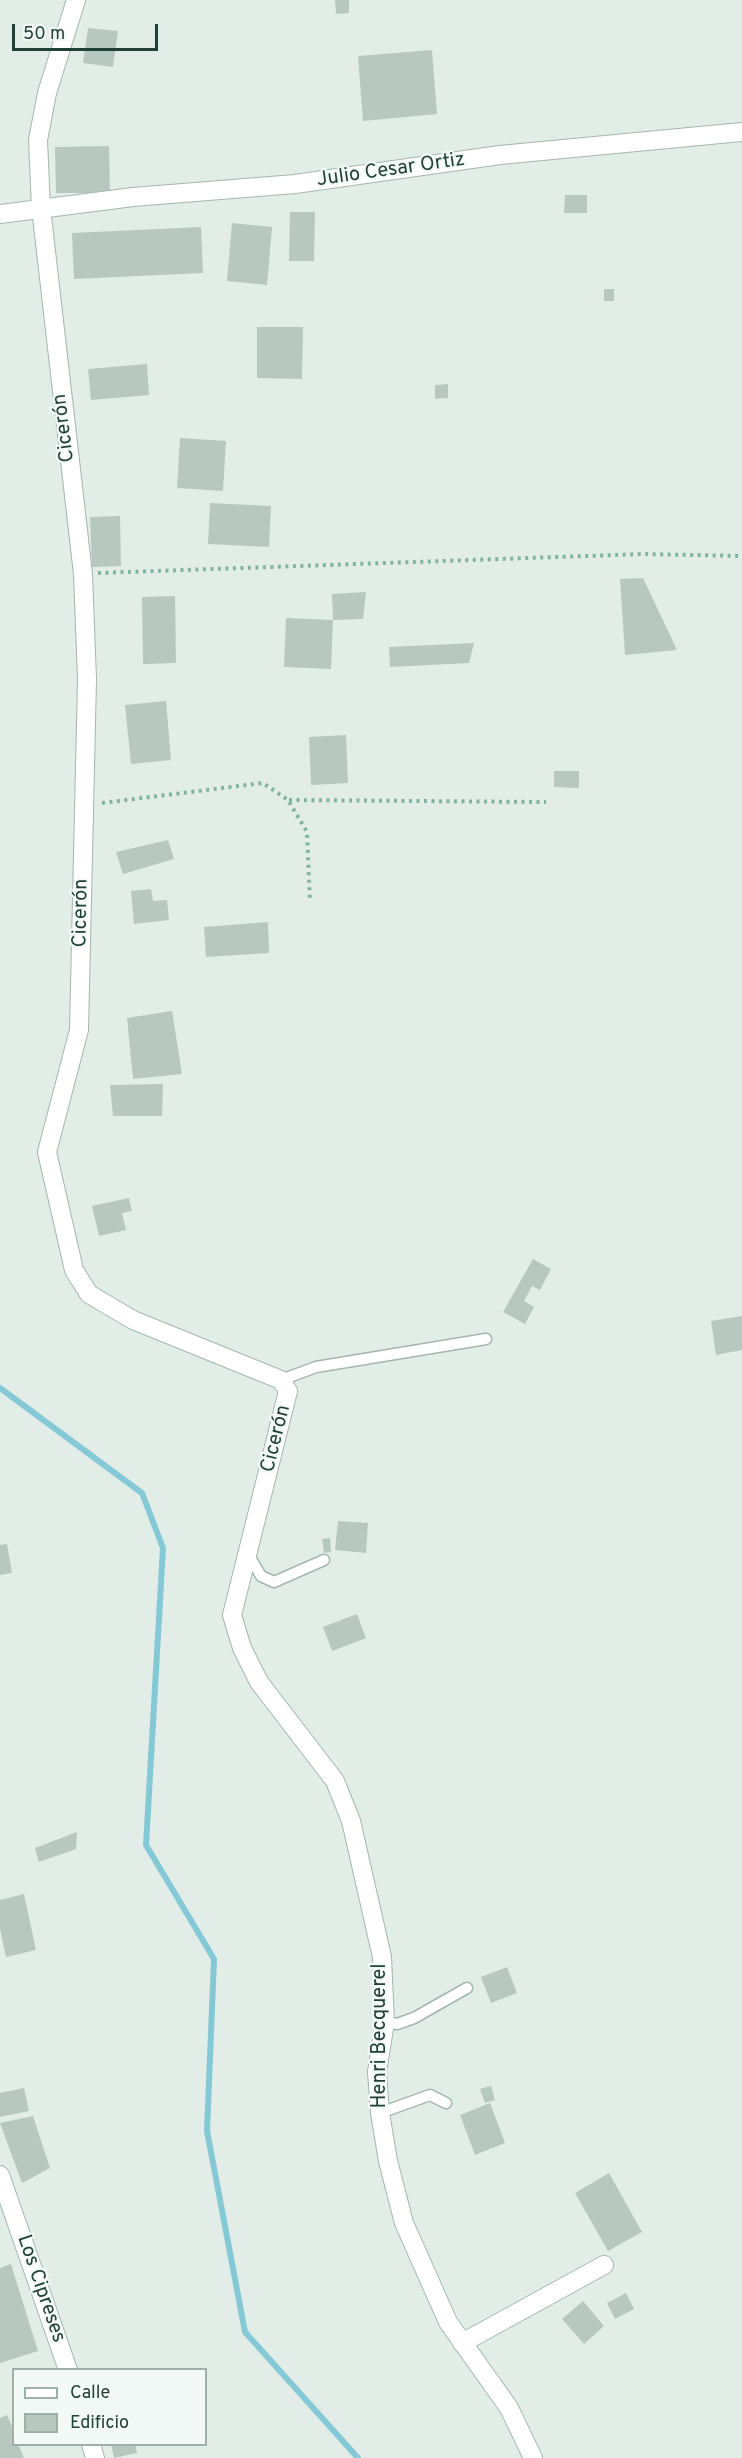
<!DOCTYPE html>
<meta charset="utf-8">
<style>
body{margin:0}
#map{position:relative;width:742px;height:2458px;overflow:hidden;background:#e2ede8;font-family:Overpass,sans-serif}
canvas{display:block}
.legend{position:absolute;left:12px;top:2368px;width:195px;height:78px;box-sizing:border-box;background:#f3f9f6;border:2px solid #9fafaa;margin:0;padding:8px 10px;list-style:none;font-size:18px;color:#214038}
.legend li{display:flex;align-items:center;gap:12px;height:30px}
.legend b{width:30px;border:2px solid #9fafaa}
.scale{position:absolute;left:12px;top:24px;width:146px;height:27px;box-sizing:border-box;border:3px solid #214038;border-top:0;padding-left:8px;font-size:18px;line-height:21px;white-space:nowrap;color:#214038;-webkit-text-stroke:4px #f3f9f6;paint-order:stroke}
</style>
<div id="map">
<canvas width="742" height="2458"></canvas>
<ul class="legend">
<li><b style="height:8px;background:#fff"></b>Calle</li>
<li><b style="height:16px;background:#b7c8c1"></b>Edificio</li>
</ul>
<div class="scale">50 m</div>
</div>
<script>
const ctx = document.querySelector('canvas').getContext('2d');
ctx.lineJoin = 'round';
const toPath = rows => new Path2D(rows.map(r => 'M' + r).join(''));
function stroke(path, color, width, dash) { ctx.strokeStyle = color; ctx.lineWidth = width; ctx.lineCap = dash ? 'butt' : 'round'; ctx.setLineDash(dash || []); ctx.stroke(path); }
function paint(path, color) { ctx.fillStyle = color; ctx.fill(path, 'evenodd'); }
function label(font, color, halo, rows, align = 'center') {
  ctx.font = font + ' Overpass,sans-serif'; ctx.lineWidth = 4.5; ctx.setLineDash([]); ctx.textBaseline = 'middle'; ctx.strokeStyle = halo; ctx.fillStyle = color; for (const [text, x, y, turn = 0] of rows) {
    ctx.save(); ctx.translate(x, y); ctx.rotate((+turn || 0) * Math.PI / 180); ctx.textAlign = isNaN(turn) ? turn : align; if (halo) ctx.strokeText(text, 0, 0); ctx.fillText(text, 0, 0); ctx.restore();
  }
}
stroke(toPath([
 [0,1388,142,1493,163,1548,146,1845,214,1959,207,2131,245,2332,358,2458]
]), '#86c9d6', 6);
paint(toPath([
 [335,0,349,0,349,13,336,14],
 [88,28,118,31,113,67,83,63],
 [432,50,437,114,363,121,358,56],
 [109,146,110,193,56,193,55,147],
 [565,195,587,195,587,213,564,213],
 [290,212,315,212,314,261,289,261],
 [232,223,272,227,267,285,227,281],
 [201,227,203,273,74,279,72,233],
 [604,289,614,289,614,301,604,301],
 [257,327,303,327,302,379,257,378],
 [147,364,149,395,91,400,88,369],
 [448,384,448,398,435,399,435,385],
 [180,438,226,441,223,491,177,488],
 [210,503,271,506,269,547,208,544],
 [120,516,121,566,92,567,90,517],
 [643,578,677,650,625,655,620,579],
 [366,592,363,619,333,620,332,594],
 [175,596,176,663,143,664,142,597],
 [286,618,333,620,331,669,284,667],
 [474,643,469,663,390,667,389,647],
 [166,701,171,760,131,764,125,705],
 [346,735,348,783,311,785,309,737],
 [554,771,579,771,579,788,554,787],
 [168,840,174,859,123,874,116,852],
 [151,889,153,901,167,900,169,920,134,924,131,891],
 [268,922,269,953,206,957,204,927],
 [172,1011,182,1074,133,1079,127,1018],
 [163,1084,162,1116,113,1116,110,1085],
 [129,1198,132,1211,122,1213,126,1230,99,1236,92,1206],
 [533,1259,551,1269,540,1290,532,1286,524,1301,534,1307,525,1324,503,1312],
 [742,1316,742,1350,716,1355,711,1321],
 [338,1521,368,1523,366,1553,335,1550],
 [330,1538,331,1552,324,1553,322,1539],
 [7,1544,12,1573,0,1575,0,1545],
 [357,1614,366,1638,332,1651,323,1627],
 [77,1832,76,1849,39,1862,35,1848],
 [24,1894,36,1950,6,1957,0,1929,0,1900],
 [507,1967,517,1993,491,2003,481,1977],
 [491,2086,495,2100,485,2103,480,2089],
 [24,2088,29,2111,0,2117,0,2093],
 [490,2103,505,2143,475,2155,460,2115],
 [33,2116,50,2168,22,2183,0,2123],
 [609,2173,642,2232,608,2251,575,2193],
 [11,2264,38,2351,0,2363,0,2268],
 [626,2293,634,2309,615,2319,607,2303],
 [583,2301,604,2326,584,2344,562,2319],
 [7,2415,14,2431,14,2444,18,2444,24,2458,0,2458,0,2418],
 [111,2444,135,2444,137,2453,114,2458]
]), '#b7c8c1');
const service = toPath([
 [281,1380,316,1367,486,1339],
 [248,1554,261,1576,274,1582,324,1560],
 [385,2022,397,2024,414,2018,467,1988],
 [380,2113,430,2095,446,2103]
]);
const minor = toPath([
 [76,0,47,93,38,140,41,208,83,574,87,679,79,1030,47,1152,74,1270,89,1294,133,1320,281,1380,288,1391,232,1615,242,1648,259,1682,335,1781,351,1821,382,1957,385,2022,377,2072,380,2113,388,2161,404,2223,448,2322,509,2408,533,2458],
 [0,214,133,197,295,184,500,155,742,132],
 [0,2175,68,2370],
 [462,2343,604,2265],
 [91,2444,95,2458]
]);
stroke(service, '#a4b6b0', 13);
stroke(minor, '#a4b6b0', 20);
stroke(toPath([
 [98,573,643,554,742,556],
 [289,800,546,802],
 [102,803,263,783,288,800,307,832,310,902]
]), '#80b3a4', 4, [3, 4.5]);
stroke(service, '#fff', 10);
stroke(minor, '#fff', 18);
label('20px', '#214038', '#f3f9f6', [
 ["Julio Cesar Ortiz",391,171,-8],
 ["Cicerón",65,428,-97],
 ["Cicerón",82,913,-89],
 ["Cicerón",277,1439,-76],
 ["Henri Becquerel",381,2036,-90],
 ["Los Cipreses",40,2289,71]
]);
</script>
